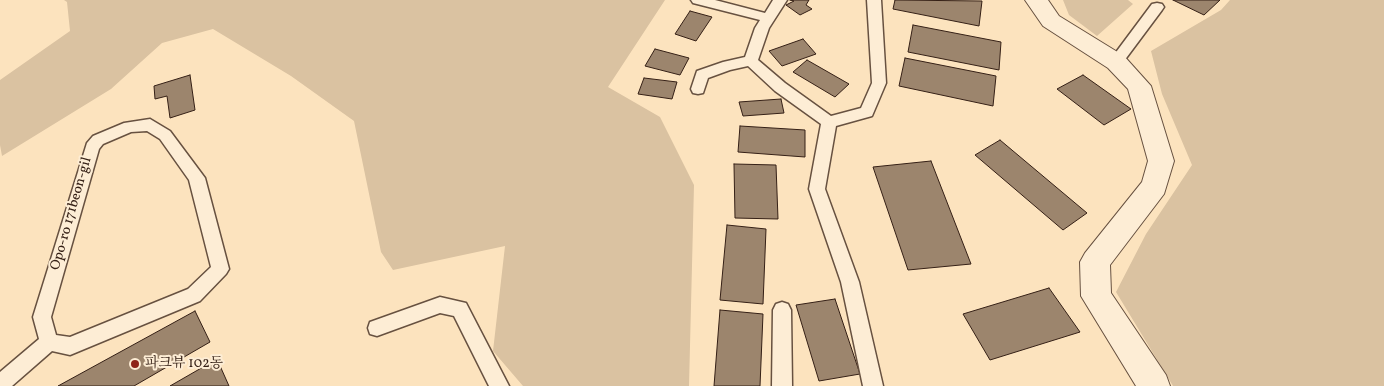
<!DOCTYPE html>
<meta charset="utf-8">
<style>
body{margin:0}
canvas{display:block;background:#fce3be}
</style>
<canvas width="1384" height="386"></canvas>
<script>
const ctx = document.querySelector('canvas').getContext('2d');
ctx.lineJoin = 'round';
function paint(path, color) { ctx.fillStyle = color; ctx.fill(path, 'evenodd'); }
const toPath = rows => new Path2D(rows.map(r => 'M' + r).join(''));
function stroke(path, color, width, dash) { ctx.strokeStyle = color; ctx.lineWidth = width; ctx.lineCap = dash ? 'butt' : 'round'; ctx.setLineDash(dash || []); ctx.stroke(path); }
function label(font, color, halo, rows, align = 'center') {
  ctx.font = font + ' Vollkorn,"Noto Serif KR",serif'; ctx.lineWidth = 4; ctx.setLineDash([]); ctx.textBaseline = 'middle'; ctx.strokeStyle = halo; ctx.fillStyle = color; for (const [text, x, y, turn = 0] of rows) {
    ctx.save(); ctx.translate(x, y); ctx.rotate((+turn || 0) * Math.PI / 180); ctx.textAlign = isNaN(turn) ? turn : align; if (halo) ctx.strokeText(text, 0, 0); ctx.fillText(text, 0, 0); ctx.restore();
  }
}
paint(toPath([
 [64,0,665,0,608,87,660,117,694,185,689,386,523,386,493,351,505,246,393,270,381,252,354,121,291,76,213,29,162,43,111,89,2,156,0,145,0,80,70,31,67,2],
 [1063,0,1128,0,1133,4,1097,36,1069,15],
 [1230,0,1384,0,1384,386,1173,386,1116,292,1146,234,1192,165,1162,94,1151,51,1221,10]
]), '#dac2a1');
const building = toPath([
 [790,0,809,0,806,5,812,9,800,15,786,5,794,1,790,0],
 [895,0,982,1,979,26,893,9,895,0],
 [1173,0,1220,0,1204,15,1173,0],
 [690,11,712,17,696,41,675,34,690,11],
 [913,25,1001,42,999,70,908,52,913,25],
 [803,39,816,54,782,66,769,51,803,39],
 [655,49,689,58,680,75,645,66,655,49],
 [905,58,996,76,993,106,899,86,905,58],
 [807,60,849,84,835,97,793,72,807,60],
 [190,75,195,110,170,118,167,96,155,99,154,86,190,75],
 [1083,75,1131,109,1104,125,1057,89,1083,75],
 [644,78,677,82,672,99,638,94,644,78],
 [781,99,784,113,743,116,739,102,781,99],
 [740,126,805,130,805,157,738,152,740,126],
 [1000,140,1087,213,1063,230,975,155,1000,140],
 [931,161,971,264,908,270,873,167,931,161],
 [734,164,776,165,778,219,735,218,734,164],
 [727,225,766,229,763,304,720,300,727,225],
 [1049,288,1080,332,990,360,963,314,1049,288],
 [835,299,860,374,819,381,796,305,835,299],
 [720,310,763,314,760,386,714,386,720,310],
 [195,311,210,342,134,386,58,386,195,311],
 [217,359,229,386,170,386,217,359]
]);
paint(building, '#9c856d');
stroke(building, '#352016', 1);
const lane = toPath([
 [691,0,715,0,765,13,773,0,787,0,769,28,758,60,785,83,831,116,861,108,872,83,867,0,881,0,886,83,872,116,836,126,825,189,859,282,883,386,863,386,841,282,809,189,821,124,775,91,748,66,730,70,708,78,703,93,698,94,693,93,691,89,697,71,723,62,745,57,755,28,760,20,693,3,691,0],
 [1157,3,1162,4,1164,7,1162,10,1121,65,1111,65,1109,62,1111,59,1152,4,1157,3],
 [150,119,170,131,205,178,229,269,226,274,200,301,70,355,52,351,12,386,0,386,0,372,39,339,33,317,87,143,93,136,124,123,150,119],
 [147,131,160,139,189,180,211,267,188,289,70,337,56,335,51,317,99,149,103,144,131,132,147,131],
 [440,297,466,303,509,386,489,386,454,316,440,313,377,336,370,334,368,328,370,322,440,297],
 [782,302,788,304,791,310,792,386,772,386,773,310,776,304,782,302]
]);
const street = toPath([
 [1025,0,1048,0,1059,16,1124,56,1151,86,1174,161,1164,194,1110,265,1111,293,1166,375,1170,386,1136,386,1081,296,1080,262,1085,253,1142,182,1148,161,1128,89,1108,68,1043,26,1025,0]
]);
stroke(lane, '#675140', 3);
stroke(street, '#675140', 2);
paint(lane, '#fdedd5');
paint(street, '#fdedd5');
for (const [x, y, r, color] of [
 [135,364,5,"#8f2418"]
]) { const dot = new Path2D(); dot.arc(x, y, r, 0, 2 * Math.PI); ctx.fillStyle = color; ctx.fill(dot); stroke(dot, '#fdedd5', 2); }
label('14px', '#352016', '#fdedd5', [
 ["Opo-ro 171beon-gil",72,214,-74]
]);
label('14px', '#352016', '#fdedd5', [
 ["파크뷰 102동",145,364]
], 'left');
</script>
